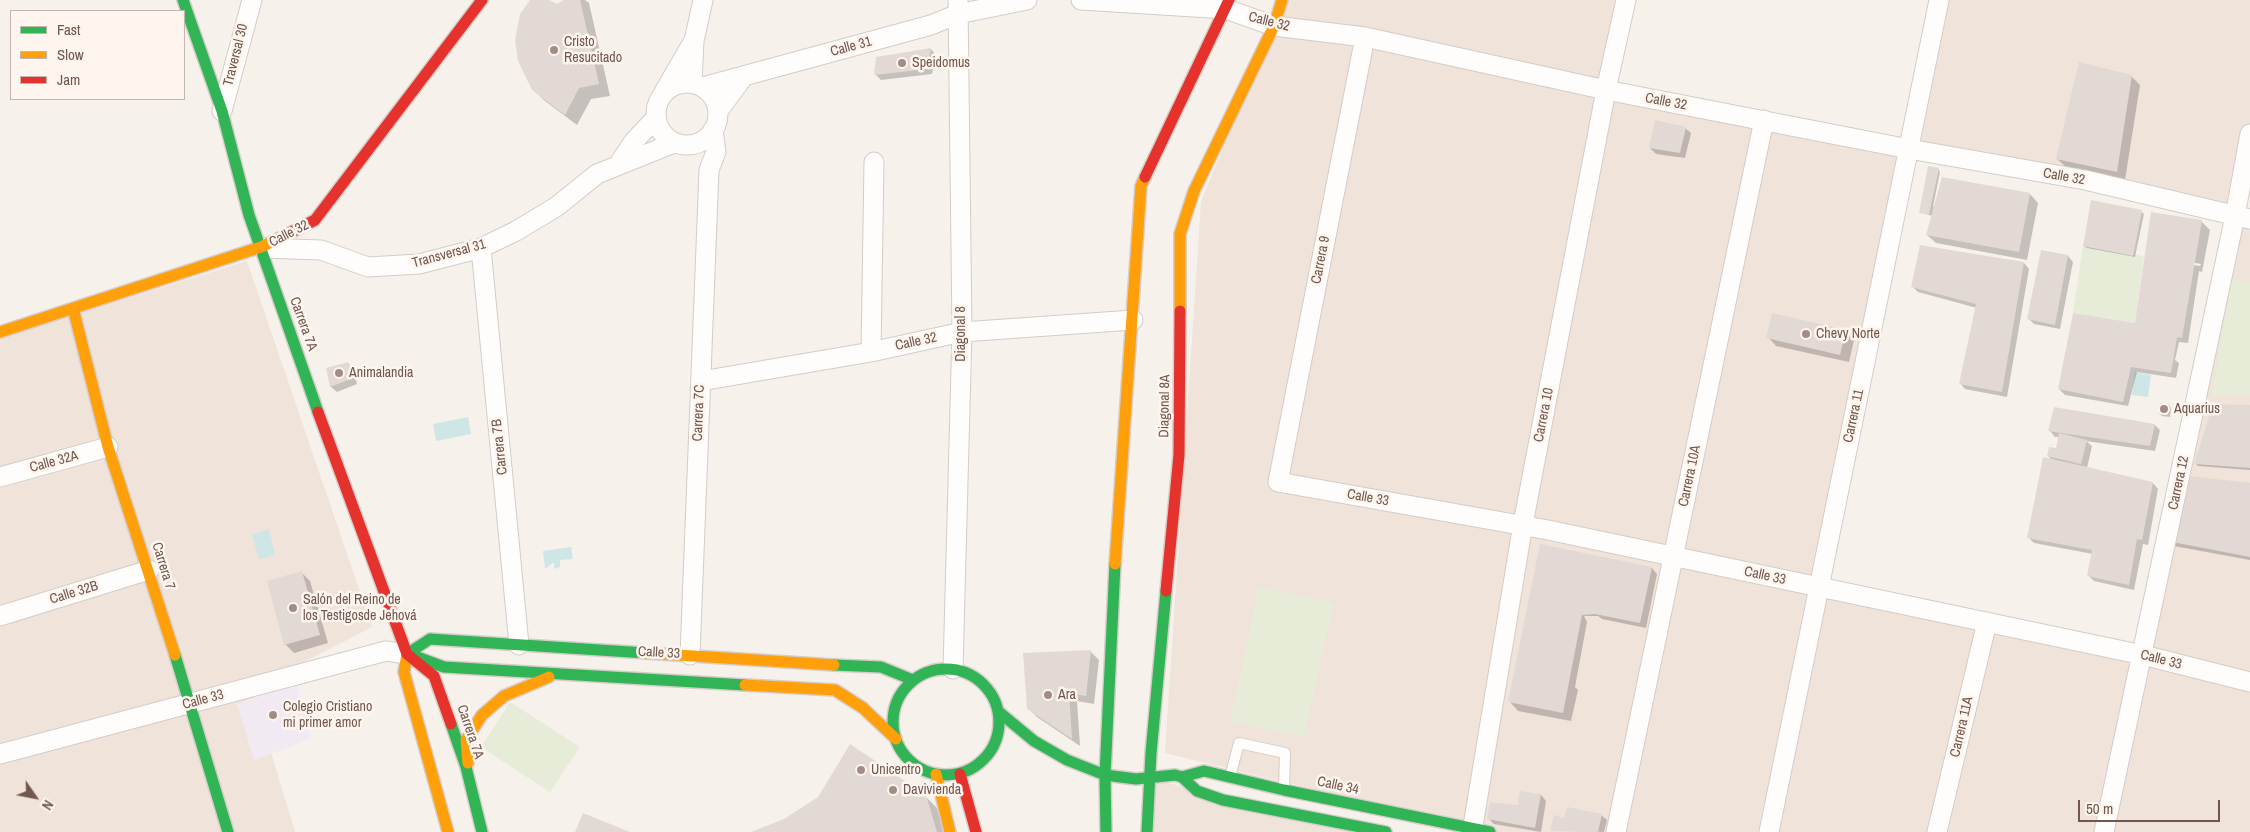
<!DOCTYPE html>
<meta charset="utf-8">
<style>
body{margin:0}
#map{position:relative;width:2250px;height:832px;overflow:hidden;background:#f7f1ec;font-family:"Archivo Narrow",sans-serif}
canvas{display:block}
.legend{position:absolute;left:10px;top:10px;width:175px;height:90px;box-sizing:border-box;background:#fdf5ee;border:1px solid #c5b6ae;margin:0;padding:6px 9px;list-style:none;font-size:15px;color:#72574e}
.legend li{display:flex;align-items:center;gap:10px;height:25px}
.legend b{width:25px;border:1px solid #c5b6ae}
.north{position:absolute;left:10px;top:772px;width:50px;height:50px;-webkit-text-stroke:4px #fdf5ee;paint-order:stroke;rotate:123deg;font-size:14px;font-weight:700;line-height:20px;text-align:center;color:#72574e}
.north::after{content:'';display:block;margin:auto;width:18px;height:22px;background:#72574e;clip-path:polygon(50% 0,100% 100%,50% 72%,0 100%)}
.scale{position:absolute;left:2078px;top:800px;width:142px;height:22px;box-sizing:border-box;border:2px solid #72574e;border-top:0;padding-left:6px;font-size:15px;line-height:18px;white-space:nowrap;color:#72574e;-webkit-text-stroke:4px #fdf5ee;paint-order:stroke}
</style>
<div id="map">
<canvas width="2250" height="832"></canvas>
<ul class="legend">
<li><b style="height:6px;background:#30b455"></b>Fast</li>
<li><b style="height:6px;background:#ff9f0a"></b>Slow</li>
<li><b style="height:6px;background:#e5322d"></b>Jam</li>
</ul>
<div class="north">N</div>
<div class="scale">50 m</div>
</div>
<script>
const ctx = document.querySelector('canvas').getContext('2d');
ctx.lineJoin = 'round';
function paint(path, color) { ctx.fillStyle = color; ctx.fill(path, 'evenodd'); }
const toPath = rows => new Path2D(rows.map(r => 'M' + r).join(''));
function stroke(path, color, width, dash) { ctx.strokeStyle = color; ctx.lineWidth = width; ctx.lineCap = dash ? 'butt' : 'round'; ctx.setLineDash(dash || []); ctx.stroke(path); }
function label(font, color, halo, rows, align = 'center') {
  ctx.font = font + ' "Archivo Narrow",sans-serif'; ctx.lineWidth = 5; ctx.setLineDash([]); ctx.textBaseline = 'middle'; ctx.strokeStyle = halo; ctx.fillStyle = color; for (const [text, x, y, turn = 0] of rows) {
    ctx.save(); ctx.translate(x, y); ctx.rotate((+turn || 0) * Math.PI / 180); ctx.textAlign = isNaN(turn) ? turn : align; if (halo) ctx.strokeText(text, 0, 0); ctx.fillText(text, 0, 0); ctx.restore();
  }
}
paint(toPath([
 [1282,0,1626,0,1606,90,1908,149,1939,0,2250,0,2250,134,2236,216,2250,219,2250,832,1490,832,1165,753,1201,202],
 [1909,149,2235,217,2143,655,1819,587],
 [247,261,372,627,252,689,295,832,0,832,0,338],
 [1150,779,1386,832,1150,832]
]), '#efe3da');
paint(toPath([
 [297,683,311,739,254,760,237,704]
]), '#f2eaf2');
paint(toPath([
 [2083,246,2144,256,2135,323,2073,313],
 [2231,279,2250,283,2250,395,2212,395],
 [1259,587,1334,603,1304,737,1230,721],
 [510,702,580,747,550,792,481,747]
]), '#e6ecd8');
paint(toPath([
 [2135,372,2151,375,2148,397,2132,395],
 [468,417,471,434,436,441,433,424],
 [269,529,275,555,259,559,252,534],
 [571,547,573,559,560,560,560,567,554,569,554,562,545,569,543,551]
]), '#cfe6e6');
paint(toPath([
 [531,0,546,0,557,6,566,0,585,0,589,3,610,96,591,99,577,125,545,101,533,89],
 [931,49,936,55,932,74,881,80,875,74],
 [2131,76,2140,85,2125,180,2066,167,2057,159],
 [1685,128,1691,133,1685,158,1656,154,1650,148],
 [1938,169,1940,172,1933,207,2030,194,2038,203,2027,260,1936,243,1927,235,1932,216,1920,212],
 [2141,211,2144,214,2135,257,2087,248,2084,246],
 [2201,221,2210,230,2202,272,2199,271,2188,343,2179,342,2175,360,2179,363,2176,378,2137,372,2128,406,2065,395,2059,389,2136,324],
 [2178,260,2201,264,2200,266,2178,263],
 [2042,251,2068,256,2073,262,2060,329,2034,324,2029,319],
 [2024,263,2029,269,2007,397,1965,389,1960,383,1977,308,1918,292,1913,287],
 [1845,331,1854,340,1849,362,1776,346,1768,337],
 [348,363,353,369,357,384,337,392,331,387,328,369],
 [2169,405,2171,408,2170,417,2162,416,2160,414],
 [2250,406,2250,470,2198,466,2196,464],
 [2055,408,2155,425,2160,430,2155,451,2086,441,2092,446,2087,468,2153,483,2158,489,2148,545,2143,544,2134,590,2094,581,2089,576,2093,554,2034,543,2029,538,2053,461,2048,456,2057,450,2059,437,2055,437,2050,431],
 [2250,484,2250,560,2174,546,2168,540],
 [1541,546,1652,568,1657,574,1646,628,1602,619,1598,616,1584,616,1587,622,1575,687,1578,690,1571,721,1518,711,1510,702],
 [301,572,310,581,328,643,294,653,286,645,268,582],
 [1090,651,1099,660,1094,704,1077,701,1080,746,1037,717,1028,708],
 [1521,792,1541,795,1546,801,1541,832,1494,824,1488,818,1519,807],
 [925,796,937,808,944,832,754,832],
 [1601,815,1607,820,1604,832,1552,830,1565,821]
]), '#0003');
paint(toPath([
 [530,0,549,0,557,4,563,0,580,0,599,84,579,88,565,115,532,90,518,61,515,40,520,14],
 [931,48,927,69,874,75,876,57],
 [2079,62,2132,75,2117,172,2056,159],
 [1655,120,1686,127,1680,153,1649,148],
 [1928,166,1939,168,1929,214,1919,213],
 [1942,177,2030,193,2019,252,1926,235],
 [2091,200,2142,210,2133,256,2083,246],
 [2151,212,2202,220,2182,338,2177,337,2171,373,2131,367,2123,402,2058,389,2073,313,2135,323],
 [1920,245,2024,262,2002,392,1959,384,1976,304,1911,287],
 [2041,250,2068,255,2055,325,2027,319],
 [1772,313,1846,330,1840,355,1766,338],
 [348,362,353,378,330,387,326,368],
 [2160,403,2169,404,2168,415,2159,414],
 [2213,404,2250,405,2250,468,2194,464],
 [2054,407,2155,424,2150,446,2048,431],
 [2059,433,2087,440,2081,464,2047,456,2049,447,2056,448],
 [2043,457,2153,482,2142,540,2137,539,2129,585,2087,576,2092,550,2027,538],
 [2181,475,2250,483,2250,557,2167,541],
 [1540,544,1652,567,1640,623,1595,614,1582,615,1563,713,1508,702],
 [302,571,320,635,284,645,267,581],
 [1091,650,1086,696,1069,693,1072,739,1027,709,1023,653],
 [850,744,926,795,937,832,751,832,784,819,818,797],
 [1520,791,1541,794,1535,828,1487,819,1490,802,1518,805],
 [1567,807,1602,814,1598,832,1550,831,1554,815,1564,818],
 [583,813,630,832,575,832]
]), '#e3d9d4');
const lane = toPath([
 [1230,777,1239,743,1285,753,1284,789]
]);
const street = toPath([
 [1081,0,1226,9,1274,26,1365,37,1606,90,1909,149,2085,180,2250,219],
 [1365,37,1278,482,1548,530,2143,655,2250,682],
 [692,83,694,41,703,0],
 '656 114a31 31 0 1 1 62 0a31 31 0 1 1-62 0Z',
 [703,87,931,25,958,14,1027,0],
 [664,92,693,42],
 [222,111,252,0],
 [718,111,744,76],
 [618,165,634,141,656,118],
 [263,248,321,250,368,267,419,264,481,248,516,231,556,207,597,174,674,143],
 [481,248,519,645],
 [871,352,874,162],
 [701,381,871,352,962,332,1133,320],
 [0,477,108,447],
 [0,616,149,570],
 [690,655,709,170,716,152,713,130],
 [953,669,962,332,958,0],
 [0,754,386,651,407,654],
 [1472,832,1523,524,1606,90,1626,0],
 [1616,832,1764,120],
 [1769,832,1939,0],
 [1937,832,1987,622],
 [2104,832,2235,216,2250,134]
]);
const fast = toPath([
 [183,0,222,111,249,215,318,412],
 [407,654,430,639,646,653],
 [175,655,228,832],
 [417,657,444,667,745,685],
 [834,665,881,667,913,680],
 '893 722a53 53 0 1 1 106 0a53 53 0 1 1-106 0Z',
 [999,712,1034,741,1067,760,1105,775,1136,779,1175,775,1182,777,1197,791,1223,800,1386,832],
 [451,724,466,767,482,832],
 [1182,777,1204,771,1284,790,1490,832],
 [1106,832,1105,775,1115,564],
 [1147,832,1151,753,1166,591]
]);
const slow = toPath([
 [73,308,108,447,175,655],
 [1180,311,1180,234,1194,191,1274,26,1282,0],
 [0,332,261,247,284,236],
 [1115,564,1141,186,1145,177],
 [646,653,834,665],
 [407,654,404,672,448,832],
 [745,685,835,690,863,708,896,739],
 [468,763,466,740,482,715,504,696,549,677],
 [936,774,950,832]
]);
const jam = toPath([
 [1145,177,1229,0],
 [284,236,315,220,482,0],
 [318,412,407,654,434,676,451,724],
 [1166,591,1179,455,1180,311],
 [960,774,976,832]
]);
stroke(lane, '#d4ccc7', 12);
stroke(street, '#d4ccc7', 21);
stroke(fast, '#d6cdc8', 14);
stroke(slow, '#d6cdc8', 14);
stroke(jam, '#d6cdc8', 14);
stroke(lane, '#fefdfc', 10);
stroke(street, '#fefdfc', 19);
stroke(fast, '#30b455', 11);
stroke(slow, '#ff9f0a', 11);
stroke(jam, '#e5322d', 11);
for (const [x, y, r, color] of [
 [554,50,5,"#a18d85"],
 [902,63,5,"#a18d85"],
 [1806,334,5,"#a18d85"],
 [339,373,5,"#a18d85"],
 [2164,409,5,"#a18d85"],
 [293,608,5,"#a18d85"],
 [1048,695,5,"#a18d85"],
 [273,715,5,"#a18d85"],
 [861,770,5,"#a18d85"],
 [893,790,5,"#a18d85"]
]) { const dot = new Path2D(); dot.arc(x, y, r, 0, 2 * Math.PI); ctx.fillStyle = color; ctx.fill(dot); stroke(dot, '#fdf5ee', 2); }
label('14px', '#72574e', '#fdf5ee', [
 ["Calle 32",1269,22,14],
 ["Calle 31",851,47,-15],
 ["Traversal 30",236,55,-76],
 ["Calle 32",1666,102,11],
 ["Calle 32",2064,177,10],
 ["Calle 32",289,234,-27],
 ["Transversal 31",449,254,-15],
 ["Carrera 9",1321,260,-79],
 ["Carrera 7A",303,324,70],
 ["Diagonal 8",961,334,-90],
 ["Calle 32",916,342,-12],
 ["Diagonal 8A",1165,406,-89],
 ["Carrera 7C",699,413,-88],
 ["Carrera 10",1544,415,-79],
 ["Carrera 11",1854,416,-78],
 ["Carrera 7B",500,447,-96],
 ["Calle 32A",54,462,-15],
 ["Carrera 10A",1690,476,-78],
 ["Carrera 12",2179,483,-78],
 ["Calle 33",1368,498,10],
 ["Carrera 7",163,566,73],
 ["Calle 33",1765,576,12],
 ["Calle 32B",74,593,-17],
 ["Calle 33",659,653,3],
 ["Calle 33",2161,660,14],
 ["Calle 33",203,700,-15],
 ["Carrera 11A",1962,727,-77],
 ["Carrera 7A",470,732,71],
 ["Calle 34",1338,786,12]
]);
label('14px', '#72574e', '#fdf5ee', [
 ["Cristo",564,42],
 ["Resucitado",564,58],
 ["Speidomus",912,63],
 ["Chevy Norte",1816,334],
 ["Animalandia",349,373],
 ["Aquarius",2174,409],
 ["Salón del Reino de",303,600],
 ["los Testigosde Jehová",303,616],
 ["Ara",1058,695],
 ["Colegio Cristiano",283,707],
 ["mi primer amor",283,723],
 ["Unicentro",871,770],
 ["Davivienda",903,790]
], 'left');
</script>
